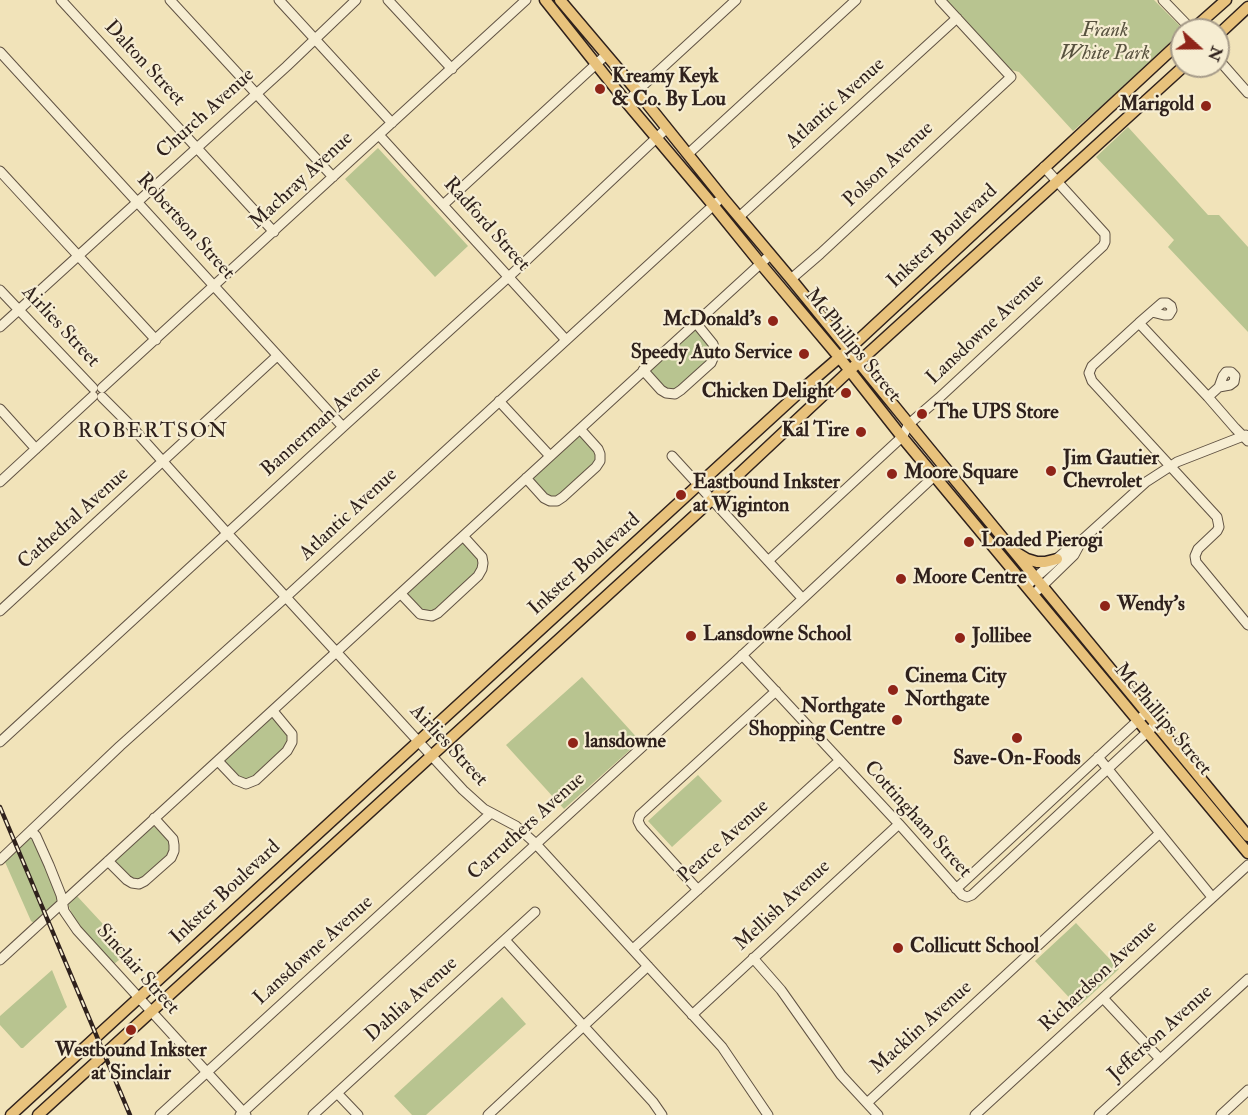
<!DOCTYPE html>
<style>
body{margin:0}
#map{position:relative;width:1248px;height:1115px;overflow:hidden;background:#f1e3b9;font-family:"IM FELL Double Pica",serif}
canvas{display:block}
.north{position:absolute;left:1170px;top:18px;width:60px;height:60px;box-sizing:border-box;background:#f6edd2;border:2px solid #a69b89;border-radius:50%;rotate:111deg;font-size:16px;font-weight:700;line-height:24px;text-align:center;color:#2f211c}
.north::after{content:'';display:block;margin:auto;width:21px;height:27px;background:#8f2418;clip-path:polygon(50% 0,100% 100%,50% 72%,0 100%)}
</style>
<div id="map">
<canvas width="1248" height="1115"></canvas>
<div class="north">N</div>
</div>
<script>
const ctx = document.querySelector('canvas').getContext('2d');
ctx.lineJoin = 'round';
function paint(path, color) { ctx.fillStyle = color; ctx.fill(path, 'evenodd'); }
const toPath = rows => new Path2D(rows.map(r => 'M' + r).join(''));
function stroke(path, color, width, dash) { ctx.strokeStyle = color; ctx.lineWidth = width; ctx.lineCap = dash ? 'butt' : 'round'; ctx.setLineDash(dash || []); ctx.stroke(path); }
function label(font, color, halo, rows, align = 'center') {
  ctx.font = font + ' "IM FELL Double Pica",serif'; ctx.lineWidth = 4.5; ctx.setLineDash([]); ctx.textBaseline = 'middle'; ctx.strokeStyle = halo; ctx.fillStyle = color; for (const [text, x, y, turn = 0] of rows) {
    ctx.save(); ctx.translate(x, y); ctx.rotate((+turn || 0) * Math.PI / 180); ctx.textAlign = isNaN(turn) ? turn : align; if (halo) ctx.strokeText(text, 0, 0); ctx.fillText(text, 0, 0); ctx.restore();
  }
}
paint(toPath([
 [944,0,1154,0,1184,30,1182,30,1182,31,1103,105,1073,131,1019,72,1008,69],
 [1128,127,1208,215,1219,215,1248,247,1248,332,1168,247,1174,240,1096,157],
 [378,148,468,246,435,277,345,179],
 [694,331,698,331,712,348,711,359,674,390,665,388,651,374,651,370],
 [579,436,583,436,595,449,597,460,556,498,547,496,533,482,533,478],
 [462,544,466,544,479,561,478,572,434,612,425,613,407,597,407,593],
 [582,677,640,741,564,809,506,745],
 [270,718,274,719,288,736,288,739,287,746,251,779,242,780,225,766,224,760],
 [698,775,722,801,672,847,648,821],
 [153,826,157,828,167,838,170,847,170,851,168,855,140,880,132,880,115,864,115,860],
 [30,839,34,840,58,900,57,902,34,923,31,921,5,862,6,860,26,840],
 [77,896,127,950,127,952,124,956,114,964,76,924,68,904,69,902],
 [1076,923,1119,969,1078,1007,1035,961],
 [52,970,67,1007,23,1048,21,1048,0,1025,0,1016],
 [502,997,526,1024,426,1115,412,1115,394,1096]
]), '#b8c490');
const minor = toPath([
 [61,0,274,232],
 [170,0,333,177],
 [279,0,392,123],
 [388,0,452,69],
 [1163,0,1192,30],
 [0,52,343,427],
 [1218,59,1248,93],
 [627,103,637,91,736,0],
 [379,135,566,340],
 [688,154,856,0],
 [0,171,156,340],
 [443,205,606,55],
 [739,217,957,18],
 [791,279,820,254,1011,77,940,0],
 [0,290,93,388],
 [1139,323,1162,303,1167,303,1171,306,1172,310,1169,315,1164,315,1152,312],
 [0,327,287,66,356,0],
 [643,370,661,390,666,393,675,394,681,390,711,363,714,356,715,350,713,344,696,323],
 [102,388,526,0],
 [102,397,131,426,227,533,463,790,484,809,516,826,535,843,722,1047,768,1115],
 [1208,397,1219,387,1230,385,1234,382,1235,376,1231,372,1226,372,1223,376,1219,387],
 [499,401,550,456],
 [0,409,36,449],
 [1248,441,1235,428,1208,397,1139,323,1092,366,1089,373,1092,381,1217,517,1219,527,1217,531,1198,549,1195,556,1196,562,1248,625],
 [672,456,802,598],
 [526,478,544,498,550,501,557,501,563,497,596,467,600,461,600,454,598,449,580,429],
 [0,482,93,396],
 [768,561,902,437,909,424,939,398,1103,246,1105,242,1105,234,1044,167],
 [1026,586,1068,549,1082,540,1146,482,1177,462,1246,435],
 [1038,590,1074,555,1081,542],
 [401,594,420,614,432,616,438,613,478,576,482,569,483,563,482,557,463,536],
 [0,611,277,356],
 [742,655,899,824,962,895,967,897,972,895,1156,724],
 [0,742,343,427,514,272,667,128],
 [1098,757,1212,897],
 [218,761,236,780,246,784,256,780,287,751,292,742,292,734,273,711],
 [31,831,36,836,49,865,61,895,64,911,77,930,246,1115],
 [0,860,120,746,286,597,717,202],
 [108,861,127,880,132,883,139,884,145,881,171,858,174,851,174,845,173,839,154,818],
 [956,889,1146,713],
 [698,890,641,827,638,821,640,815,776,691],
 [505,940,653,1102,662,1115],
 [633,949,839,761],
 [753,958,781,990,841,1075,878,1115],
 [0,960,770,255],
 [1103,998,1160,1059],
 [692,1015,899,824],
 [337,1093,358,1115],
 [867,1103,1160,833],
 [160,1115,491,813],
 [240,1115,736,661,944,467],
 [313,1115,535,912],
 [488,1115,648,966],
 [975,1115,1248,865],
 [1099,1115,1248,979],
 [1221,1115,1248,1090]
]);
const major = toPath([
 [545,0,627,103,713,205,760,263,839,357,902,437,1248,853],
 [560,0,637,91,723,198,791,279,909,424,1248,836],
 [1192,30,1226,0],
 [1218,35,1248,7],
 [1017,553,1027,559,1037,562,1045,562,1057,559],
 [11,1115,805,387,849,349,1182,40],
 [38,1115,705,506,850,370,1184,66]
]);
stroke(minor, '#605243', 11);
stroke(major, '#2f211c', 13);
stroke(minor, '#f6edd2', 9);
stroke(major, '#e8c27c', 10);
const rail = toPath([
 [0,807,130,1115]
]);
stroke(rail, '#2f211c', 4.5);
stroke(rail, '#f6edd2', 2, [7]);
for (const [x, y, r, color] of [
 [600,89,6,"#8f2418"],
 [1206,106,6,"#8f2418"],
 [773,321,6,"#8f2418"],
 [804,354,6,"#8f2418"],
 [846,393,6,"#8f2418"],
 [922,414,6,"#8f2418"],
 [861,432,6,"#8f2418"],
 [1051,471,6,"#8f2418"],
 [892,474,6,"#8f2418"],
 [681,495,6,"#8f2418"],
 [969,542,6,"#8f2418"],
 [901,579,6,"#8f2418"],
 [1105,606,6,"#8f2418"],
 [691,636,6,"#8f2418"],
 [960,638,6,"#8f2418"],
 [893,690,6,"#8f2418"],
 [897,720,6,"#8f2418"],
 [1017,738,6,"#8f2418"],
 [573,743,6,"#8f2418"],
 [898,948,6,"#8f2418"],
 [131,1030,6,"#8f2418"]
]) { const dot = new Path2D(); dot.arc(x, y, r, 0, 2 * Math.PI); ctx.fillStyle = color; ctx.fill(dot); stroke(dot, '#f6edd2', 2); }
label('italic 20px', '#58523f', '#f6edd2', [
 ["Frank",1105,32],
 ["White Park",1105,55]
]);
label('20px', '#2f211c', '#f6edd2', [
 ["Dalton Street",144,64,47],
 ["Atlantic Avenue",836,104,-42],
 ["Church Avenue",206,114,-42],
 ["Polson Avenue",889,165,-43],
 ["Machray Avenue",302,181,-43],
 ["Radford Street",486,225,48],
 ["Robertson Street",185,227,48],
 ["Inkster Boulevard",943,237,-43],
 ["Airlies Street",60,327,47],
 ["Lansdowne Avenue",986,330,-43],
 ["McPhillips Street",852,346,51],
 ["Bannerman Avenue",322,422,-42],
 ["Atlantic Avenue",349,515,-43],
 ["Cathedral Avenue",74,519,-42],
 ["Inkster Boulevard",585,565,-42],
 ["McPhillips Street",1162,720,50],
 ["Airlies Street",448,746,47],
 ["Cottingham Street",917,820,48],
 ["Carruthers Avenue",527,827,-42],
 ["Pearce Avenue",724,842,-42],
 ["Inkster Boulevard",226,893,-43],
 ["Mellish Avenue",783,906,-43],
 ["Lansdowne Avenue",314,951,-42],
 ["Sinclair Street",137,970,48],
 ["Richardson Avenue",1099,977,-43],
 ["Dahlia Avenue",412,1000,-42],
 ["Macklin Avenue",922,1028,-42],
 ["Jefferson Avenue",1161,1034,-42]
]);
label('bold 20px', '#2f211c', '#f6edd2', [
 ["Kreamy Keyk",612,78],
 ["& Co. By Lou",612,101],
 ["Marigold",1194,106,"right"],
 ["McDonald's",761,321,"right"],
 ["Speedy Auto Service",792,354,"right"],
 ["Chicken Delight",834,393,"right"],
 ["The UPS Store",934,414],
 ["Kal Tire",849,432,"right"],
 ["Jim Gautier",1063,460],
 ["Chevrolet",1063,483],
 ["Moore Square",904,474],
 ["Eastbound Inkster",693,484],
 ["at Wiginton",693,507],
 ["Loaded Pierogi",981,542],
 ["Moore Centre",913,579],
 ["Wendy's",1117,606],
 ["Lansdowne School",703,636],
 ["Jollibee",972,638],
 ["Cinema City",905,678],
 ["Northgate",905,701],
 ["Northgate",885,708,"right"],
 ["Shopping Centre",885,731,"right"],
 ["lansdowne",585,743],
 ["Save-On-Foods",1017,760,"center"],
 ["Collicutt School",910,948],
 ["Westbound Inkster",131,1052,"center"],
 ["at Sinclair",131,1075,"center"]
], 'left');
ctx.letterSpacing = '1.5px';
label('21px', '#2f211c', '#f6edd2', [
 ["ROBERTSON",153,432]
]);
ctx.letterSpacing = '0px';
</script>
